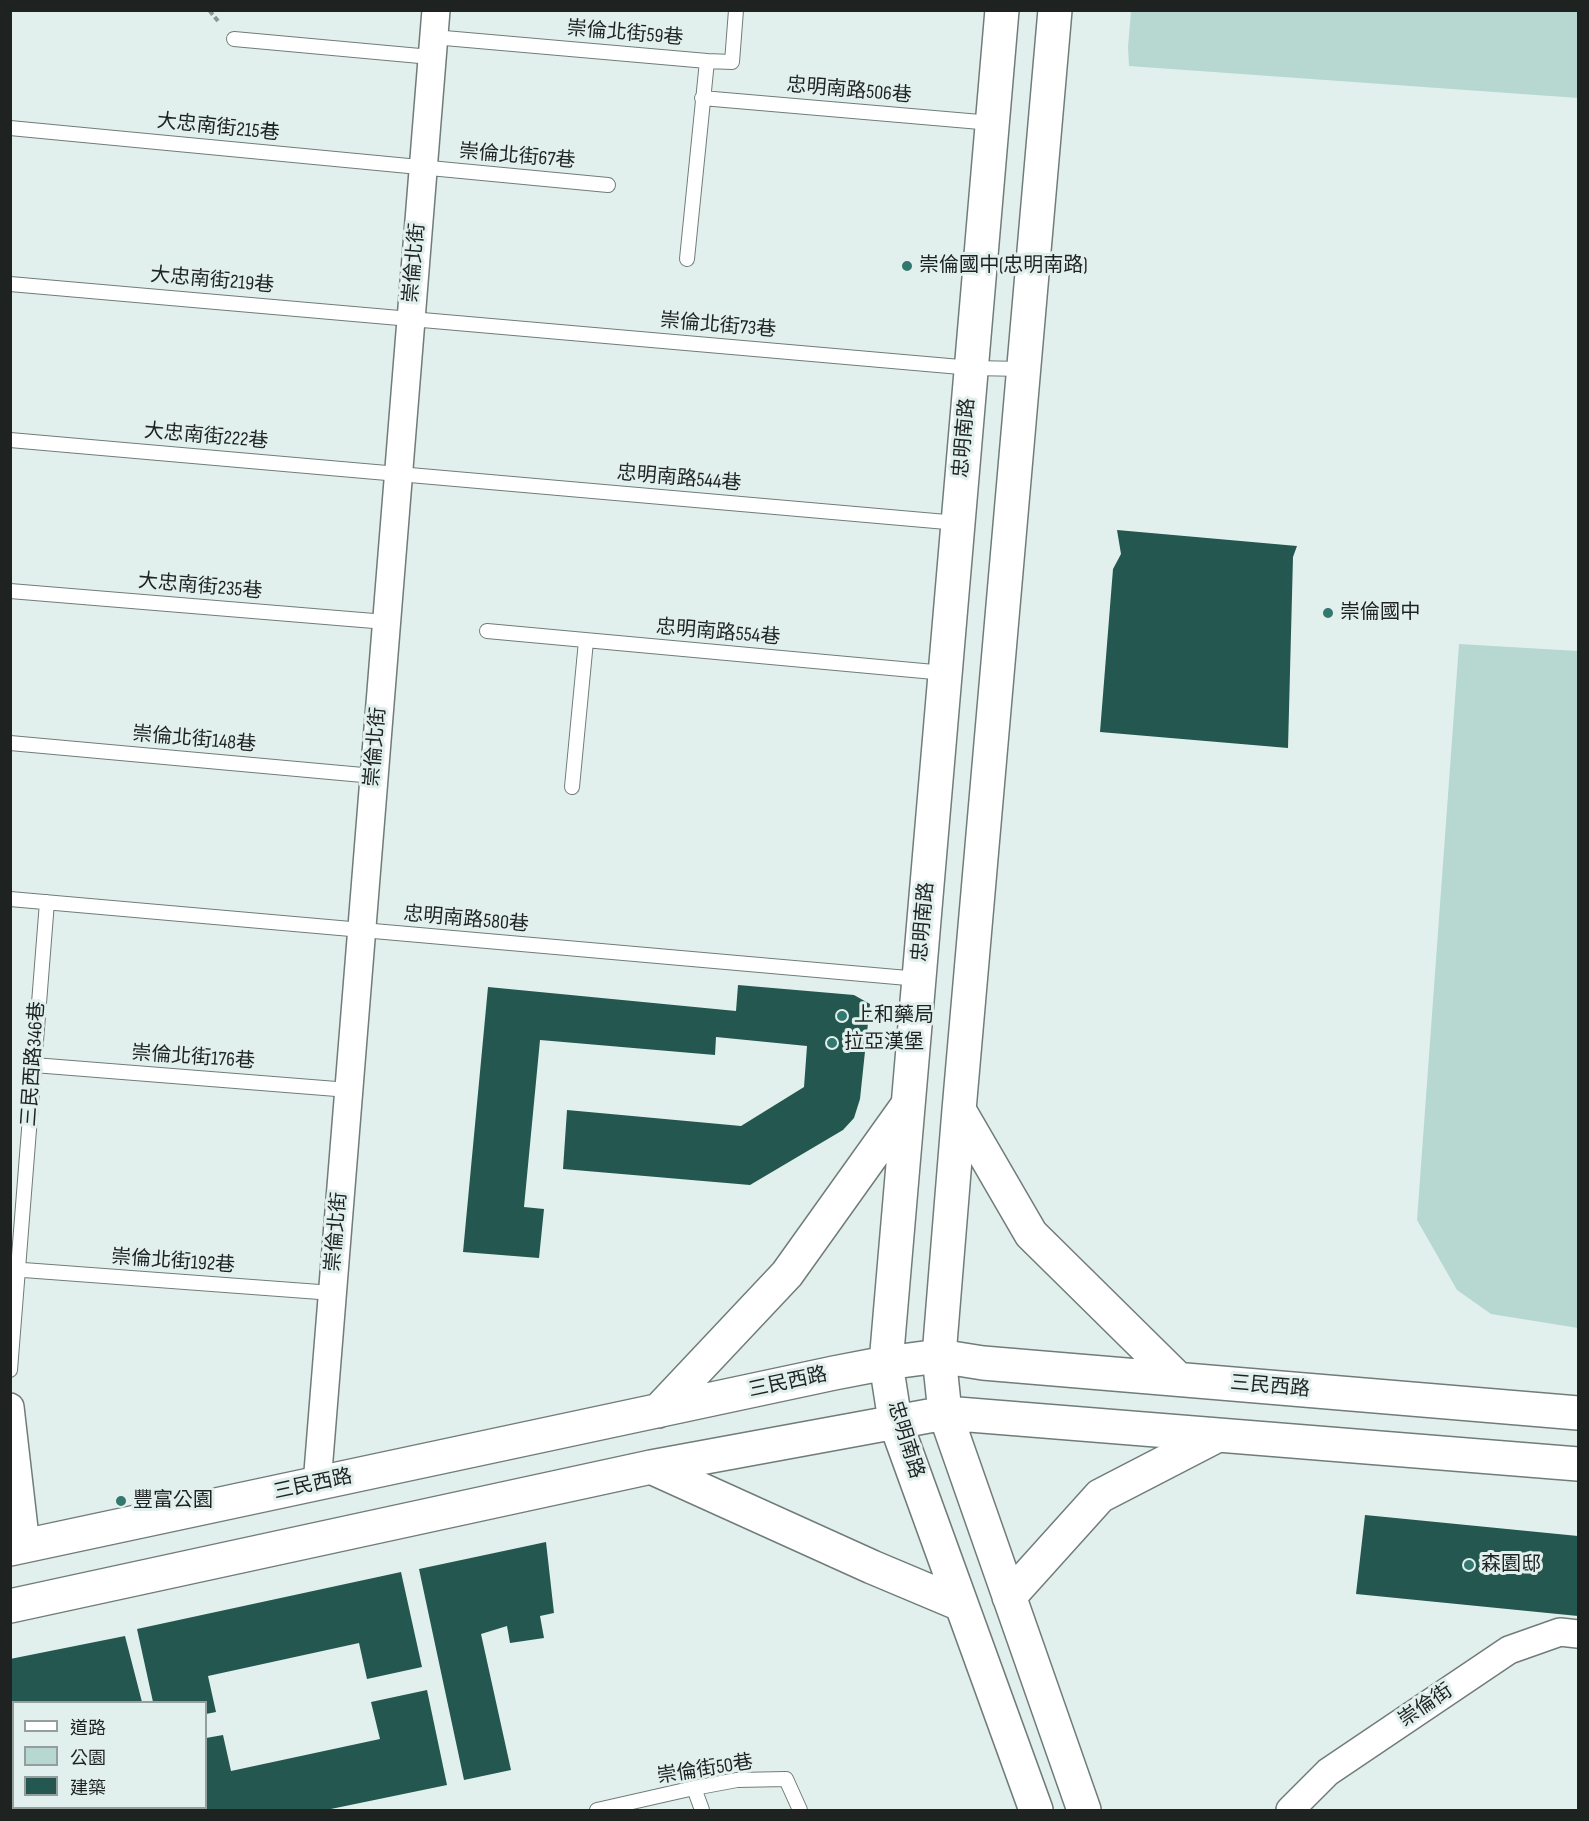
<!DOCTYPE html>
<meta charset="utf-8">
<style>
body{margin:0}
#map{position:relative;width:1589px;height:1821px;overflow:hidden;background:#e2f0ed;font-family:"Sofia Sans Condensed","Noto Sans TC",sans-serif}
canvas{display:block}
.frame{position:absolute;inset:0;border:12px solid #1e2322;pointer-events:none}
.legend{position:absolute;left:12px;top:1701px;width:195px;height:108px;box-sizing:border-box;background:#e2f0ed;border:2px solid #949e9c;margin:0;padding:8px 10px;list-style:none;font-size:18px;color:#1e2322}
.legend li{display:flex;align-items:center;gap:12px;height:30px}
.legend b{width:30px;border:2px solid #949e9c}
</style>
<div id="map">
<canvas width="1589" height="1821"></canvas>
<div class="frame"></div>
<ul class="legend">
<li><b style="height:8px;background:#fff"></b>道路</li>
<li><b style="height:16px;background:#b6d8d1"></b>公園</li>
<li><b style="height:16px;background:#245750"></b>建築</li>
</ul>
</div>
<script>
const ctx = document.querySelector('canvas').getContext('2d');
ctx.lineJoin = 'round';
function paint(path, color) { ctx.fillStyle = color; ctx.fill(path, 'evenodd'); }
const toPath = rows => new Path2D(rows.map(r => 'M' + r).join(''));
function stroke(path, color, width, dash) { ctx.strokeStyle = color; ctx.lineWidth = width; ctx.lineCap = dash ? 'butt' : 'round'; ctx.setLineDash(dash || []); ctx.stroke(path); }
function label(font, color, halo, rows, align = 'center') {
  ctx.font = font + ' "Sofia Sans Condensed","Noto Sans TC",sans-serif'; ctx.lineWidth = 6; ctx.setLineDash([]); ctx.textBaseline = 'middle'; ctx.strokeStyle = halo; ctx.fillStyle = color; for (const [text, x, y, turn = 0] of rows) {
    ctx.save(); ctx.translate(x, y); ctx.rotate((+turn || 0) * Math.PI / 180); ctx.textAlign = isNaN(turn) ? turn : align; if (halo) ctx.strokeText(text, 0, 0); ctx.fillText(text, 0, 0); ctx.restore();
  }
}
paint(toPath([
 [1131,11,1578,11,1578,98,1129,66,1128,47],
 [1459,644,1578,651,1578,1328,1491,1314,1457,1290,1417,1220]
]), '#b6d8d1');
paint(toPath([
 [1117,530,1297,546,1293,557,1288,748,1100,732,1113,569,1121,554],
 [738,985,854,995,870,1004,860,1099,854,1118,843,1130,750,1185,563,1169,567,1110,741,1126,804,1087,807,1046,716,1037,715,1055,540,1040,524,1207,544,1209,539,1258,463,1252,488,987,736,1011],
 [1365,1515,1578,1536,1578,1616,1356,1594],
 [546,1542,554,1613,540,1616,544,1638,510,1643,507,1626,481,1634,511,1770,464,1780,419,1569],
 [401,1572,422,1667,367,1679,359,1643,208,1676,216,1712,206,1714,206,1702,153,1702,137,1629],
 [125,1636,142,1702,79,1702,78,1701,70,1702,14,1702,14,1717,10,1718,10,1659],
 [427,1690,447,1785,326,1810,178,1810,178,1808,206,1808,206,1738,223,1735,231,1771,380,1739,371,1702],
 [66,1808,163,1808,163,1810,57,1810]
]), '#245750');
const lane = toPath([
 [433,37,707,61],
 [234,39,431,57],
 [702,98,992,123],
 [10,128,608,185],
 [687,259,707,61,732,62,736,10],
 [10,284,972,368,1023,369],
 [10,440,958,523],
 [10,591,386,622],
 [487,631,945,673],
 [10,743,374,776],
 [572,787,586,641],
 [10,899,919,979],
 [34,1065,349,1090],
 [10,1269,333,1293],
 [10,1370,47,902],
 [694,1788,702,1810],
 [597,1810,694,1788,737,1780,786,1779,800,1810]
]);
const street = toPath([
 [10,1407,26,1546],
 [317,1484,436,10],
 [1290,1810,1328,1772,1509,1650,1560,1632,1578,1634]
]);
const secondary = toPath([
 [1002,10,886,1363,895,1421,1036,1810],
 [1055,10,959,1110,939,1356,945,1413,1084,1810],
 [959,1110,1031,1234,1178,1379],
 [658,1411,787,1274,907,1106],
 [651,1467,872,1567,960,1604],
 [10,1549,834,1373,886,1363,939,1356,983,1363,1578,1413],
 [1009,1597,1100,1496,1218,1435],
 [10,1606,651,1467,945,1413,1578,1464]
]);
stroke(lane, '#707c79', 16);
stroke(street, '#707c79', 30);
stroke(secondary, '#707c79', 36);
stroke(toPath([
 [209,10,218,21]
]), '#8c9694', 4, [6, 3]);
stroke(lane, '#fff', 14);
stroke(street, '#fff', 27);
stroke(secondary, '#fff', 33);
for (const [x, y, r, color] of [
 [907,266,6,"#32786e"],
 [1328,613,6,"#32786e"],
 [842,1016,6,"#32786e"],
 [832,1043,6,"#32786e"],
 [121,1501,6,"#32786e"],
 [1469,1565,6,"#32786e"]
]) { const dot = new Path2D(); dot.arc(x, y, r, 0, 2 * Math.PI); ctx.fillStyle = color; ctx.fill(dot); stroke(dot, '#e2f0ed', 2); }
label('20px', '#1e2322', '#e2f0ed', [
 ["崇倫北街59巷",625,34,5],
 ["忠明南路506巷",849,91,5],
 ["大忠南街215巷",218,128,6],
 ["崇倫北街67巷",517,157,5],
 ["崇倫北街",415,263,-85],
 ["大忠南街219巷",212,281,5],
 ["崇倫北街73巷",718,326,5],
 ["大忠南街222巷",206,437,5],
 ["忠明南路",965,438,-85],
 ["忠明南路544巷",679,479,5],
 ["大忠南街235巷",200,587,5],
 ["忠明南路554巷",718,633,5],
 ["崇倫北街148巷",194,740,5],
 ["崇倫北街",376,747,-85],
 ["忠明南路580巷",466,920,5],
 ["忠明南路",924,922,-85],
 ["崇倫北街176巷",193,1058,4],
 ["三民西路346巷",34,1064,-86],
 ["崇倫北街",337,1232,-85],
 ["崇倫北街192巷",173,1262,4],
 ["三民西路",788,1383,-12],
 ["三民西路",1270,1387,5],
 ["忠明南路",905,1440,73],
 ["三民西路",313,1485,-12],
 ["崇倫街",1426,1706,-34],
 ["崇倫街50巷",705,1770,-9]
]);
label('20px', '#1e2322', '#e2f0ed', [
 ["崇倫國中(忠明南路)",919,266],
 ["崇倫國中",1340,613],
 ["上和藥局",854,1016],
 ["拉亞漢堡",844,1043],
 ["豐富公園",133,1501],
 ["森園邸",1481,1565]
], 'left');
</script>
